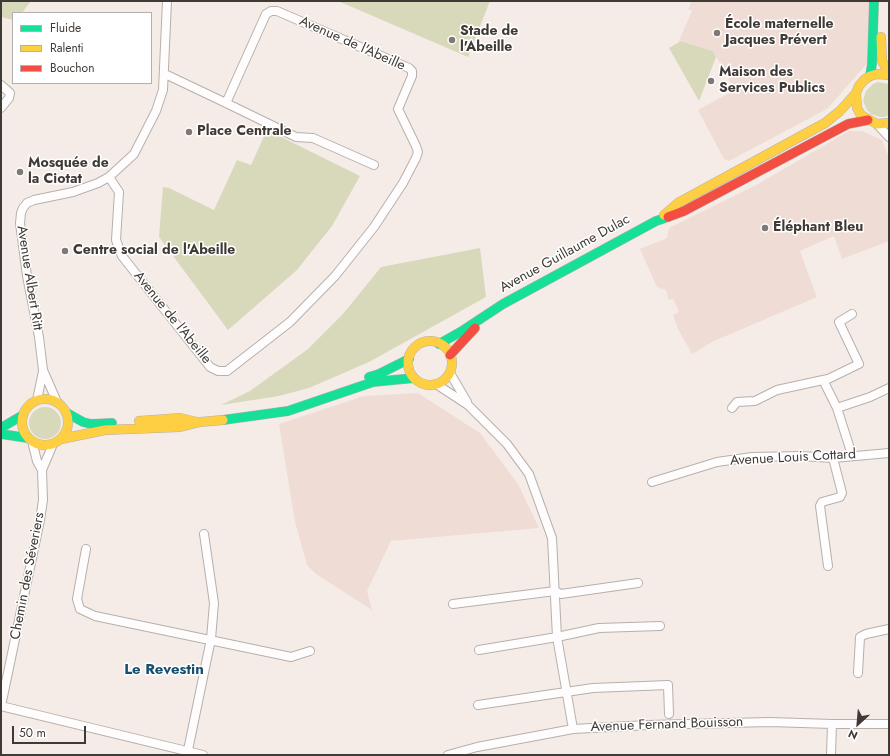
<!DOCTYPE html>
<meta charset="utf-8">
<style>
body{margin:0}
#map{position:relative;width:890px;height:756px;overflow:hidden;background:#f5ece8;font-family:Jost,sans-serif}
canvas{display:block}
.frame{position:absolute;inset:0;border:2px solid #403a36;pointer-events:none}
.legend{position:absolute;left:12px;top:12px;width:140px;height:72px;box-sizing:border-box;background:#fff;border:1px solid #b3b0af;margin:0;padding:5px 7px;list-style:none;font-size:12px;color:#403a36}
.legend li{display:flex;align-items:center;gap:8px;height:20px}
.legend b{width:20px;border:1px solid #b3b0af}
.north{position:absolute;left:838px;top:704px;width:40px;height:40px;-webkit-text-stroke:3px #fff;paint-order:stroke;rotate:206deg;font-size:11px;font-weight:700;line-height:16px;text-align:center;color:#403a36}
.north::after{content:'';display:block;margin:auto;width:14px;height:18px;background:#403a36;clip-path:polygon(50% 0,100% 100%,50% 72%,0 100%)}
.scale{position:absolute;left:12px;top:726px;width:74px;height:18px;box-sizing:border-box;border:2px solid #403a36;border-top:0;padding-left:5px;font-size:12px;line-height:14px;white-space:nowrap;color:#403a36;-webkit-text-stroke:3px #fff;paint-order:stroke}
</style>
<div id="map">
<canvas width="890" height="756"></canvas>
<div class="frame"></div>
<ul class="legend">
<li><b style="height:5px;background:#16e098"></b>Fluide</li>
<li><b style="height:5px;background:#ffcf43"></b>Ralenti</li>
<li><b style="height:5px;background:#f24e42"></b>Bouchon</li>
</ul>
<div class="north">N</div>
<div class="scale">50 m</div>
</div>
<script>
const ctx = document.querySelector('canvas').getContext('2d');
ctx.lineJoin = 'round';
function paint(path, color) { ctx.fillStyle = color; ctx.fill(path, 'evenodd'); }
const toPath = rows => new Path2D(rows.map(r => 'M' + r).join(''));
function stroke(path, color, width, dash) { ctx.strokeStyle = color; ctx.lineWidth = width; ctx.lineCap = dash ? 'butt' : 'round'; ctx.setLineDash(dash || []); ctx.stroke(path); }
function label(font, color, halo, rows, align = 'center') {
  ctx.font = font + ' Jost,sans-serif'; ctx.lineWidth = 3; ctx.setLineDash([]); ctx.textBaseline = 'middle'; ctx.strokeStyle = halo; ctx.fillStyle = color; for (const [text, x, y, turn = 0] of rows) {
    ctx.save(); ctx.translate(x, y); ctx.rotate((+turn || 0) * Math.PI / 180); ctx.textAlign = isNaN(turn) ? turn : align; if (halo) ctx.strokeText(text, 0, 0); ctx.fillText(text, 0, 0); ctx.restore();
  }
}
paint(toPath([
 [687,1,870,1,872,58,827,109,729,161,727,160,724,159,698,110,735,90,713,51,682,41,678,43,692,11,688,9,691,3],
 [849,131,862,131,882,140,888,155,889,241,842,259,834,236,800,251,817,297,714,341,692,354,678,329,673,315,679,312,673,299,669,300,666,290,657,287,640,249,667,238,669,228,758,184],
 [418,393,480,433,518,484,539,528,391,541,367,591,372,610,316,574,307,565,295,522,279,424,364,396]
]), '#efddd5');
paint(toPath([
 [1,1,31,1,22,13,13,13,13,20,1,17],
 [338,1,490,1,468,57],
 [681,41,713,51,716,57,699,101,669,48],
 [878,82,889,84,889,115,885,117,880,117,871,114,867,110,863,101,866,91,873,84],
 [267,130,360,176,332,226,297,270,228,330,159,237,163,187,169,188,214,210,237,160,251,165],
 [480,248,486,297,369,362,309,388,279,396,221,405,250,391,308,349,343,314,381,267],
 '29 423a16 16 0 1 1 32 0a16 16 0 1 1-32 0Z'
]), '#d8d9bb');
const street = toPath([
 [1,85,10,93,9,98,1,108],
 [226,103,296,137,313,138,374,165],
 [877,124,889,137],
 [109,177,119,192,116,240,122,256,210,367,218,371,227,371,290,322,335,276,374,227,403,183,416,158,418,152,416,146,398,109,412,76,412,71,409,68,277,11,271,11,266,14,226,103,165,74],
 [450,373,467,402],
 [823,380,828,379,859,364,839,322,852,314],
 [436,384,468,405,507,444,529,474,552,538,557,637,573,729],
 [37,400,43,371],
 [57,402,43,370,39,337,27,276,20,223,21,213,23,208,27,203,34,200,73,192,98,183,109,177,134,154,156,111,163,90,167,1],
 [732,408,737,402,755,401,777,390,823,380,837,408,852,455],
 [837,408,870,397,889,388],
 [32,441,37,461,42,470],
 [652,482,717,462,752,457,801,456,833,458,889,453],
 [86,549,77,599,80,609,95,616,291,657,310,651],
 [828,566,820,506,822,502,840,497,842,493,833,458],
 [453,604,555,591,561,594,638,583],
 [479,650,557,637,599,628,660,626],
 [858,673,860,637,866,634,889,629],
 [478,705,593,688,668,685,669,714],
 [1,706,40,520,43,500,42,470,53,444],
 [1,706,203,755],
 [187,755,211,639,214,603,204,534],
 [448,755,477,747,573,729,648,725,770,722,832,724,889,724],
 [831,755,832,724]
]);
const fast = toPath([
 [870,76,872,64,874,1],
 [439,344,462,331,503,304,656,221,668,217],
 [369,377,379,374,409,359],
 [67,413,83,422,91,424,112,423],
 [223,420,288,411,373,382,414,378],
 [1,428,23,415],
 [1,434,28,438]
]);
const slow = toPath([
 [881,37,882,61,889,73],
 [889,75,877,74,870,76,864,80,859,86,856,93,857,108,861,115,877,124,889,123],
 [664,215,678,203,825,123,840,111,856,93],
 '408 363a22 22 0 1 1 44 0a22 22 0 1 1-44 0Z',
 '22 422a23 23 0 1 1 46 0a23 23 0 1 1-46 0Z',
 [139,421,180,418,197,422],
 [61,439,105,430,180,427,200,422,223,420]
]);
const jam = toPath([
 [668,217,684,211,848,124,868,120],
 [450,355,475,328]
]);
stroke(street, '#b6b0ac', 10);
stroke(fast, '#b6b0ac', 10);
stroke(slow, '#b6b0ac', 10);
stroke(jam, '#b6b0ac', 10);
stroke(street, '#fefcfc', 8);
stroke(fast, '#16e098', 9);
stroke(slow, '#ffcf43', 9);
stroke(jam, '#f24e42', 9);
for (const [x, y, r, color] of [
 [717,33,4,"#7f7874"],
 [452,40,4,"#7f7874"],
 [711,81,4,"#7f7874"],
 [189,132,4,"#7f7874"],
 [20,172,4,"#7f7874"],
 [765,228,4,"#7f7874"],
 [65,251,4,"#7f7874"]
]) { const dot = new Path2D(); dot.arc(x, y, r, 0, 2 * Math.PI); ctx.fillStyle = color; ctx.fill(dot); stroke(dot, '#fff', 1.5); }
label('bold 14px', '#403a36', '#fff', [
 ["École maternelle",725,25],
 ["Jacques Prévert",725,41],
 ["Stade de",460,32],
 ["l'Abeille",460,48],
 ["Maison des",719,73],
 ["Services Publics",719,89],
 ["Place Centrale",197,132],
 ["Mosquée de",28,164],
 ["la Ciotat",28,180],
 ["Éléphant Bleu",773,228],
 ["Centre social de l'Abeille",73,251]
], 'left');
label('14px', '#403a36', '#fff', [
 ["Avenue de l'Abeille",352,44,24],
 ["Avenue Guillaume Dulac",565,254,-29],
 ["Avenue Albert Ritt",29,278,81],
 ["Avenue de l'Abeille",172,318,51],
 ["Avenue Louis Cottard",793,458,-3],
 ["Chemin des Séveriers",28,576,-79],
 ["Avenue Fernand Bouisson",667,725,-2]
]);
label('bold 15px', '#154f70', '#fff', [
 ["Le Revestin",164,670]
]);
</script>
